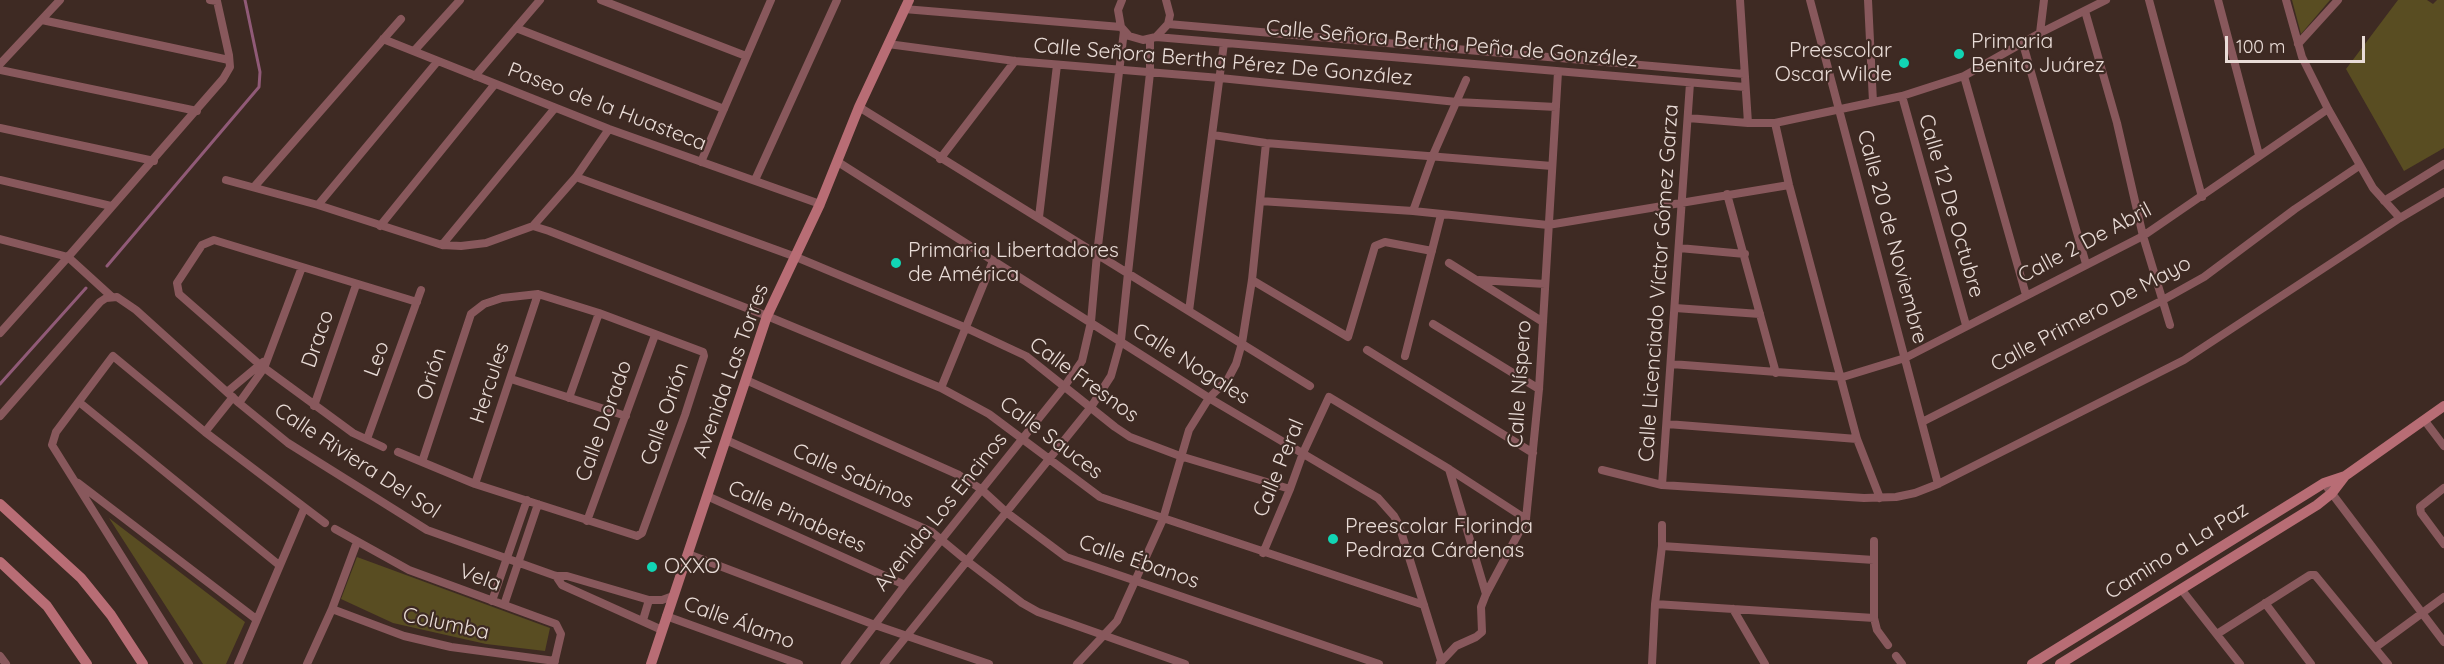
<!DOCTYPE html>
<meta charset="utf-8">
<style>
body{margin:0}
#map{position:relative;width:2444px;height:664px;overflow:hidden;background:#3e2a23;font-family:Quicksand,sans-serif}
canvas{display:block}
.scale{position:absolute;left:2225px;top:36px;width:140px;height:27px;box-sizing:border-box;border:3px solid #e9dcd7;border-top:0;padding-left:8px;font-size:18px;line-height:21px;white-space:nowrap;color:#e9dcd7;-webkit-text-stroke:4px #3e2a23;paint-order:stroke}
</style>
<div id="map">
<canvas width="2444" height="664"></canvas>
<div class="scale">100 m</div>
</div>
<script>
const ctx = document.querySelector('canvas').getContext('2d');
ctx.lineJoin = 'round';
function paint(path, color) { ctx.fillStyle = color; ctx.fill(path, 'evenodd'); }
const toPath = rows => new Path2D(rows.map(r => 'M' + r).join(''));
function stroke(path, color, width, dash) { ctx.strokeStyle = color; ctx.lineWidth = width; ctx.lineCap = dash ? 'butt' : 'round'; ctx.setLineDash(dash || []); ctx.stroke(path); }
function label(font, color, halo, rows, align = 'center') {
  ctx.font = font + ' Quicksand,sans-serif'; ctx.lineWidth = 4.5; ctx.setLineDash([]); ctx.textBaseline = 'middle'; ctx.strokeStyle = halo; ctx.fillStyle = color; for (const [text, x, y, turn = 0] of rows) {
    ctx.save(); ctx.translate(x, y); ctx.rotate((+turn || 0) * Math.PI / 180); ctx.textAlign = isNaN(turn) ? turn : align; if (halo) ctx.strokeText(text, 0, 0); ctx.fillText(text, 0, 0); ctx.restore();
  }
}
paint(toPath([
 [2292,0,2330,0,2301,34],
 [2398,0,2427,0,2433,4,2437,0,2444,0,2444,148,2404,171,2346,69],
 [109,518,245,622,226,664,203,664],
 [357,557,550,628,545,651,486,644,393,623,341,599]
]), '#594d22');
stroke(toPath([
 [107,266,259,87,260,72,245,0],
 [0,384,86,288]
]), '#905a77', 3);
stroke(toPath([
 [601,0,746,56],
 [1122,0,1118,10,1121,27,1129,36,1143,40,1156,37,1168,24,1170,15,1166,0],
 [1740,0,1748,123],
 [1810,0,1938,484],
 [1868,0,1873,102],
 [2149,0,2202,197],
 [2218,0,2259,155],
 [2286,0,2302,57,2328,109,2373,188,2400,218],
 [904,9,1121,27],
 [2085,11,2117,123,2143,236,2170,325],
 [42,20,229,60],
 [1168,24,1744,74],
 [516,28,724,109],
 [2040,33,2044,0],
 [1156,37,1745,87],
 [383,39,609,129,820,204],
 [888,44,1015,61,1220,78,1457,102,1556,107],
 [2023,44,2086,264],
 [2298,44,2338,0],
 [414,51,460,0],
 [0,64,60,0],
 [0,70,197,111],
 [475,76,540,0],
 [1964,76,2026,295],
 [1902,96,1966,325],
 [859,107,1310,386],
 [1688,118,1748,123,1775,123,1902,96,1964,76,2040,33,2106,0],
 [1775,123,1789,185,1857,439,1880,498],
 [0,128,154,161],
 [1213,135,1266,143,1552,166],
 [940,159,1015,61],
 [701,162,771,0],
 [838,162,1209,398,1378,498,1394,516,1399,525,1441,660],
 [576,177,796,257,964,327,1026,356,1115,427,1130,437,1180,456,1290,489],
 [0,180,111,206],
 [226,180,318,205,442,245,461,246,486,243,533,226,549,231,767,316,941,388,989,414,1100,497,1424,605],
 [755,180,837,0],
 [254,187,401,19],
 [1727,194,1776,373],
 [1260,201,1413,211,1548,225,1789,185],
 [2384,201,2444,164],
 [318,205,437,62],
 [1413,211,1433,155,1466,80],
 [1039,217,1057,65],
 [380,226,495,84],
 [533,226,576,177,609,129],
 [0,239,68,257,0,333],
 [442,245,555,108],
 [1679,248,1745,254],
 [1449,263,1543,322],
 [1252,280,1348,337,1375,246,1385,242,1432,251],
 [1479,280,1545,284],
 [112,297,68,257,223,79,230,67,229,55,217,1,210,0],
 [1675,308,1760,314],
 [1189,311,1224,43],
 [1433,324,1539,389],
 [1367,350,1533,453],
 [1405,356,1441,215],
 [1671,364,1843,377,1905,358,2143,236,2328,109],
 [511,379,626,416],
 [746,380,959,475,981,489,1006,512,1066,557,1379,664],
 [941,388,993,261],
 [227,392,263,362],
 [569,398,599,313],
 [79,402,279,565],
 [239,403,264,368,302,267],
 [314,406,356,285],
 [0,416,100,302,106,298,117,297,136,310,239,403,288,443,427,530,556,576,567,576,649,600,662,600,673,596],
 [2425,421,2444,446],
 [1922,422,2161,301,2204,277,2295,209,2359,166],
 [1667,424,1857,439],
 [205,432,233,397],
 [367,439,421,290],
 [726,440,932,532,967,561,1022,603,1038,612,1185,664],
 [383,447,353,433,259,364,179,294,177,283,202,245,214,240,417,302],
 [398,452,475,484,637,536,642,533,685,415,704,356,703,352,599,313,538,294,502,298,484,304,471,314,422,462],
 [1449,469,1486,594],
 [1602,470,1662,485,1864,498,1896,497,1915,493,1938,484,2184,360,2400,218,2444,192],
 [78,483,256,619],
 [2324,483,2444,642],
 [475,484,538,294],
 [1662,485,1690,83],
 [2444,488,2420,507,2421,513,2444,544],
 [707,496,905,585],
 [587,521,655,335],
 [335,529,409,570,556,624,561,634,554,664],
 [1874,541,1874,618,1877,630,1888,645],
 [1662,546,1874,560],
 [1263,553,1290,489,1303,453,1329,397,1449,469,1526,519],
 [688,554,875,625,989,664],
 [556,576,562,585,662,630],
 [2181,589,2240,664],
 [492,601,527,500],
 [2265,603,2311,664],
 [1655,604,1874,618],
 [504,605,538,504],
 [332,609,404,636,451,647,555,661],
 [1733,609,1765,664],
 [666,616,799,664],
 [643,620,649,600],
 [2217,634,2310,575,2315,575,2388,664],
 [2376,647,2444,597],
 [0,656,6,664],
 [1896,656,1902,664],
 [1440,663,1456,646,1476,637,1482,632,1481,607,1486,594,1526,519,1539,389,1558,72],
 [189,664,52,445,56,432,113,356,205,432,325,523],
 [238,664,304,509],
 [307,664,332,609,357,542],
 [845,664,905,585,1064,387,1082,361,1091,322,1097,254,1124,31],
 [884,664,1091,407,1111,376,1121,340,1128,273,1150,73,1150,40],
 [1077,664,1117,621,1163,519,1189,430,1209,398,1228,379,1236,364,1242,343,1252,280,1266,143],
 [1652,664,1655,604,1662,546,1662,525]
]), '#88585c', 8);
stroke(toPath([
 [0,504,81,578,111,615,143,664],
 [0,562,47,606,87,664],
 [651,664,767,316,820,204,859,107,909,0],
 [2032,664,2308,493,2324,483,2345,476,2444,406],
 [2060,664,2317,505,2332,493,2345,476]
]), '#b86d75', 10);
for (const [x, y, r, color] of [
 [1959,54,6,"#11d5b4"],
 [1904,63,6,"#11d5b4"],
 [896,263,6,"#11d5b4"],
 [1333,539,6,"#11d5b4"],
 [652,567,6,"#11d5b4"]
]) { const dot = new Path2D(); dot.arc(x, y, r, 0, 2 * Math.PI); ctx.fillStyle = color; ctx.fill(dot); stroke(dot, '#3e2a23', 2); }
label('21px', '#e9dcd7', '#3e2a23', [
 ["Primaria",1971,42],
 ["Benito Juárez",1971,66],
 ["Preescolar",1892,51,"right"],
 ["Oscar Wilde",1892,75,"right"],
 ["Primaria Libertadores",908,251],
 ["de América",908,275],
 ["Preescolar Florinda",1345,527],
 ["Pedraza Cárdenas",1345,551],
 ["OXXO",664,567]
], 'left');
label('21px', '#e9dcd7', '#3e2a23', [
 ["Calle Señora Bertha Peña de González",1452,44,5],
 ["Calle Señora Bertha Pérez De González",1223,62,5],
 ["Paseo de la Huasteca",607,107,21],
 ["Calle 12 De Octubre",1951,206,74],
 ["Calle 20 de Noviembre",1892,237,75],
 ["Calle 2 De Abril",2085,243,-28],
 ["Calle Licenciado Víctor Gómez Garza",1659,283,-86],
 ["Calle Primero De Mayo",2091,314,-28],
 ["Draco",318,339,-71],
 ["Leo",377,359,-70],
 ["Calle Nogales",1191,364,32],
 ["Avenida Las Torres",731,371,-70],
 ["Orión",432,374,-72],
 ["Calle Fresnos",1084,380,36],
 ["Hercules",490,383,-72],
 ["Calle Níspero",1520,384,-86],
 ["Calle Orión",665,414,-71],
 ["Calle Dorado",604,421,-70],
 ["Calle Sauces",1051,438,37],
 ["Calle Riviera Del Sol",357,461,33],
 ["Calle Peral",1279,468,-68],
 ["Calle Sabinos",853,476,24],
 ["Avenida Los Encinos",941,512,-51],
 ["Calle Pinabetes",797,517,24],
 ["Camino a La Paz",2177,551,-32],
 ["Calle Ébanos",1139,562,19],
 ["Vela",480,578,20],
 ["Calle Álamo",739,623,20],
 ["Columba",446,624,12]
]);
</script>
